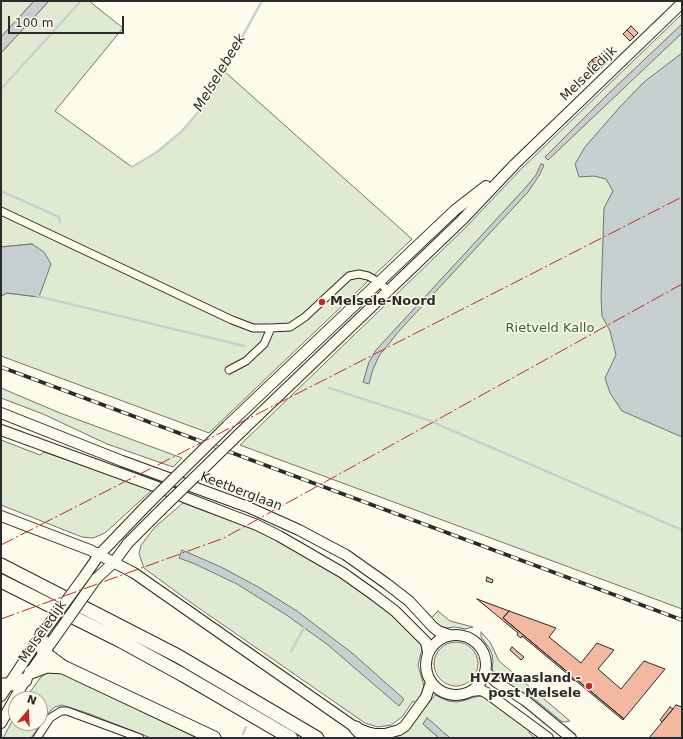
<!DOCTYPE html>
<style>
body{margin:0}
#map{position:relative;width:683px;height:739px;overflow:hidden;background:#fdfbea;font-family:"DejaVu Sans",sans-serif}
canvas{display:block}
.frame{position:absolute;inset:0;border:2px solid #2b2b2b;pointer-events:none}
.north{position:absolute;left:8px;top:691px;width:40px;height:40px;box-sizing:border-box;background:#fdfbea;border:1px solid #a9a89e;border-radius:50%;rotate:19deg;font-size:11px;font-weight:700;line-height:16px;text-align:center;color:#2b2b2b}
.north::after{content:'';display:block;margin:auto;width:14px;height:18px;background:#c62828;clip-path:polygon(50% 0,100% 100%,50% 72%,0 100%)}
.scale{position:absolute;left:8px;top:16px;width:116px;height:18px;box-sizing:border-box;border:2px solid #2b2b2b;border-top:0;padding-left:5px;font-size:12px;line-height:14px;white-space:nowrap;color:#2b2b2b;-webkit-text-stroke:3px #fdfbea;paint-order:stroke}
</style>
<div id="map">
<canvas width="683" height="739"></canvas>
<div class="frame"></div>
<div class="north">N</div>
<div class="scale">100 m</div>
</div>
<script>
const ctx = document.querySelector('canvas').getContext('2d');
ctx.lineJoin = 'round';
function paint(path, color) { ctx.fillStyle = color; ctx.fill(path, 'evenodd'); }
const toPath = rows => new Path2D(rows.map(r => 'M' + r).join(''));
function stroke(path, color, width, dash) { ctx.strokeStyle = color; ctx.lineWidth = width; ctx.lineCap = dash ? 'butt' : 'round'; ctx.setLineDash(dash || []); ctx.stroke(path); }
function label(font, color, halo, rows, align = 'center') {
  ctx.font = font + ' "DejaVu Sans",sans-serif'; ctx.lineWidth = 3; ctx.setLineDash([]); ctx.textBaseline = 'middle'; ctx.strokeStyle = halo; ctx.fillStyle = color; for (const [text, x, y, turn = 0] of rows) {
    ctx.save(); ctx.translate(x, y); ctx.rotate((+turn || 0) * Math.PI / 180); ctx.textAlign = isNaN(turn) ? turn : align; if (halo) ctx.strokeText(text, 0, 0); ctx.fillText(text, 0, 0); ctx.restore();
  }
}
const green = toPath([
 [1,1,34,1,1,37,1,1],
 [49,1,89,1,123,28,55,111,132,167,157,152,183,130,205,104,224,71,412,239,209,433,1,356,1,296,7,293,39,297,32,244,1,247,1,53,49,1],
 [682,14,682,609,240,445,466,227,520,170,682,14],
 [1,388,60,413,182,458,173,467,107,444,43,414,1,398,1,388],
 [1,440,40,455,44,452,152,490,105,533,93,538,82,537,1,505,1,440],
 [183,503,255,530,292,548,341,577,391,615,416,636,421,644,422,649,418,665,424,686,418,704,413,701,402,717,391,725,378,727,365,723,190,602,144,568,139,554,141,545,155,527,183,503],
 [438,611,450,621,473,627,465,629,455,627,447,628,439,626,430,619,438,611],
 [481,632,490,642,499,661,570,721,564,722,561,721,532,697,499,681,492,671,493,661,492,654,489,648,481,637,481,632],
 '434 664a22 22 0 1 1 44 0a22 22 0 1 1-44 0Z',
 [50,671,57,672,66,675,197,738,151,738,87,713,62,705,55,707,50,711,31,738,3,738,16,714,16,723,40,723,40,699,25,699,40,678,45,674,50,671],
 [435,695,448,701,457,702,466,700,475,697,480,696,486,698,531,729,529,733,535,738,450,738,427,719,423,724,439,738,383,738,413,723,435,695]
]);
paint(green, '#deebd1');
stroke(green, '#74746e', 1);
const water = toPath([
 [34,1,49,1,1,53,1,37,34,1],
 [682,24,682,33,548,160,545,157,608,94,682,24],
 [682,53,682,437,622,411,610,393,605,378,616,355,610,331,602,316,601,297,604,208,613,191,606,179,594,176,579,177,575,164,585,147,619,108,644,82,682,53],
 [541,164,544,165,540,174,528,192,399,331,379,356,373,369,369,384,363,382,369,362,376,350,527,186,536,175,541,164],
 [32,244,44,252,51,264,39,297,7,293,1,296,1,247,32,244],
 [182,550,221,567,260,588,297,611,352,653,404,699,399,706,328,645,288,616,237,584,195,564,179,558,182,550],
 [427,718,432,722,450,738,439,738,423,724,427,718]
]);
paint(water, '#c7d0d0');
stroke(water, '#74746e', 1);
stroke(toPath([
 [1,89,81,1],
 [132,167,157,152,183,130,205,104,262,1],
 [1,191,59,217,60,223],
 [37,296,244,346],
 [329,388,428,420,682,530],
 [291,651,305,626],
 [243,734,246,727]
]), '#c7d0d0', 2.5);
const building = toPath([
 [631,26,638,33,634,37,627,30,631,26],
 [627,30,634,37,630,41,623,34,627,30],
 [600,56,607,63,600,69,592,60,596,57,598,58,600,56],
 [592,60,600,69,593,75,589,70,591,68,588,64,592,60],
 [487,577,493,580,492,583,486,581,487,577],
 [477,599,509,611,503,618,571,675,570,676,522,636,521,638,517,635,518,633,477,599],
 [509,611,556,628,549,637,581,663,597,643,614,650,598,669,621,689,644,661,665,669,623,720,624,719,576,679,575,680,570,676,571,675,503,618,509,611],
 [512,647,524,657,521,660,510,650,512,647],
 [570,676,575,680,576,679,624,719,623,720,576,681,568,678,570,676],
 [676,705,682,707,682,738,649,738,676,705],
 [670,707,673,709,662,722,660,720,670,707]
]);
paint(building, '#f2b8a0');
stroke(building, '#2b2b2b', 1);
const street = toPath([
 [1,211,232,320,253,328,271,328,290,327,305,317,349,276,359,274,368,276,379,282,388,291],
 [229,370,246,361,264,344,271,328],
 [37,738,50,718,61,711,67,711,140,738]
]);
const secondary = toPath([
 [1,413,122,461,248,507,299,530,346,555,387,584,409,601,433,627,438,631,449,635],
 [227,426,455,210,486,186],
 [1,430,171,492,257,525,279,536,343,573,374,595,395,611,426,642,428,652],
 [241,432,461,221,515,164,682,3],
 [1,516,90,550,134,573,356,728,367,732,375,734,385,734,399,730,405,726,426,697,431,682],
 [86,574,99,555,146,506],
 [96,579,114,562,128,543,160,511],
 '426 665a30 30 0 1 1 60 0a30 30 0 1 1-60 0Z',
 [485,671,496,682,526,701,571,738],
 [471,691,481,690,487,693,548,738],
 [1,696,42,634],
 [1,723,25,680,53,640]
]);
const highway = toPath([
 [1,565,178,656,317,738],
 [1,581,121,641,183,675,291,738],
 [42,634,41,641,44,653,63,667,214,738],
 [31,672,47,666,63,667],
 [1,685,7,685,25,680],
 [356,728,366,738]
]);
stroke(street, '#2b2b2b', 9);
stroke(secondary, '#2b2b2b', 12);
stroke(highway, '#2b2b2b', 15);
stroke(street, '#fdfbea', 7);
stroke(secondary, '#fdfbea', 10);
stroke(highway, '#fdfbea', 13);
const rail = toPath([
 [1,367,682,620]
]);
stroke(rail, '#2b2b2b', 4);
stroke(rail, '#fdfbea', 2.5, [8]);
const secondaryBridge = toPath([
 [146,506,227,426],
 [160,511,241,432],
 [42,634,86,574],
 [53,640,96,579]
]);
stroke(secondaryBridge, '#2b2b2b', 12, []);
stroke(secondaryBridge, '#fdfbea', 10);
stroke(toPath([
 [1,545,682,197],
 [1,619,224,538,682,284]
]), '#c62828', 1, [14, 3, 2, 3]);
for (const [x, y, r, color] of [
 [322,302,4,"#c62828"],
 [589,686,4,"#c62828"]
]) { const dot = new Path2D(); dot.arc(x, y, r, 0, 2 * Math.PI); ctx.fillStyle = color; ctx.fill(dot); stroke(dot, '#fdfbea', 1.5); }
label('13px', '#2b2b2b', '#fdfbea', [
 ["Melseledijk",589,74,-44],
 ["Keetberglaan",241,492,21],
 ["Melseledijk",43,632,-55]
]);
label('bold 13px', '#2b2b2b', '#fdfbea', [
 ["Melsele-Noord",330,302],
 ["HVZWaasland -",581,679,"right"],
 ["post Melsele",581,694,"right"]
], 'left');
label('13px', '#34623c', '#fdfbea', [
 ["Rietveld Kallo",550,329]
]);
label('italic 14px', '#2b2b2b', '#fdfbea', [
 ["Melselebeek",220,73,-59]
]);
</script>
